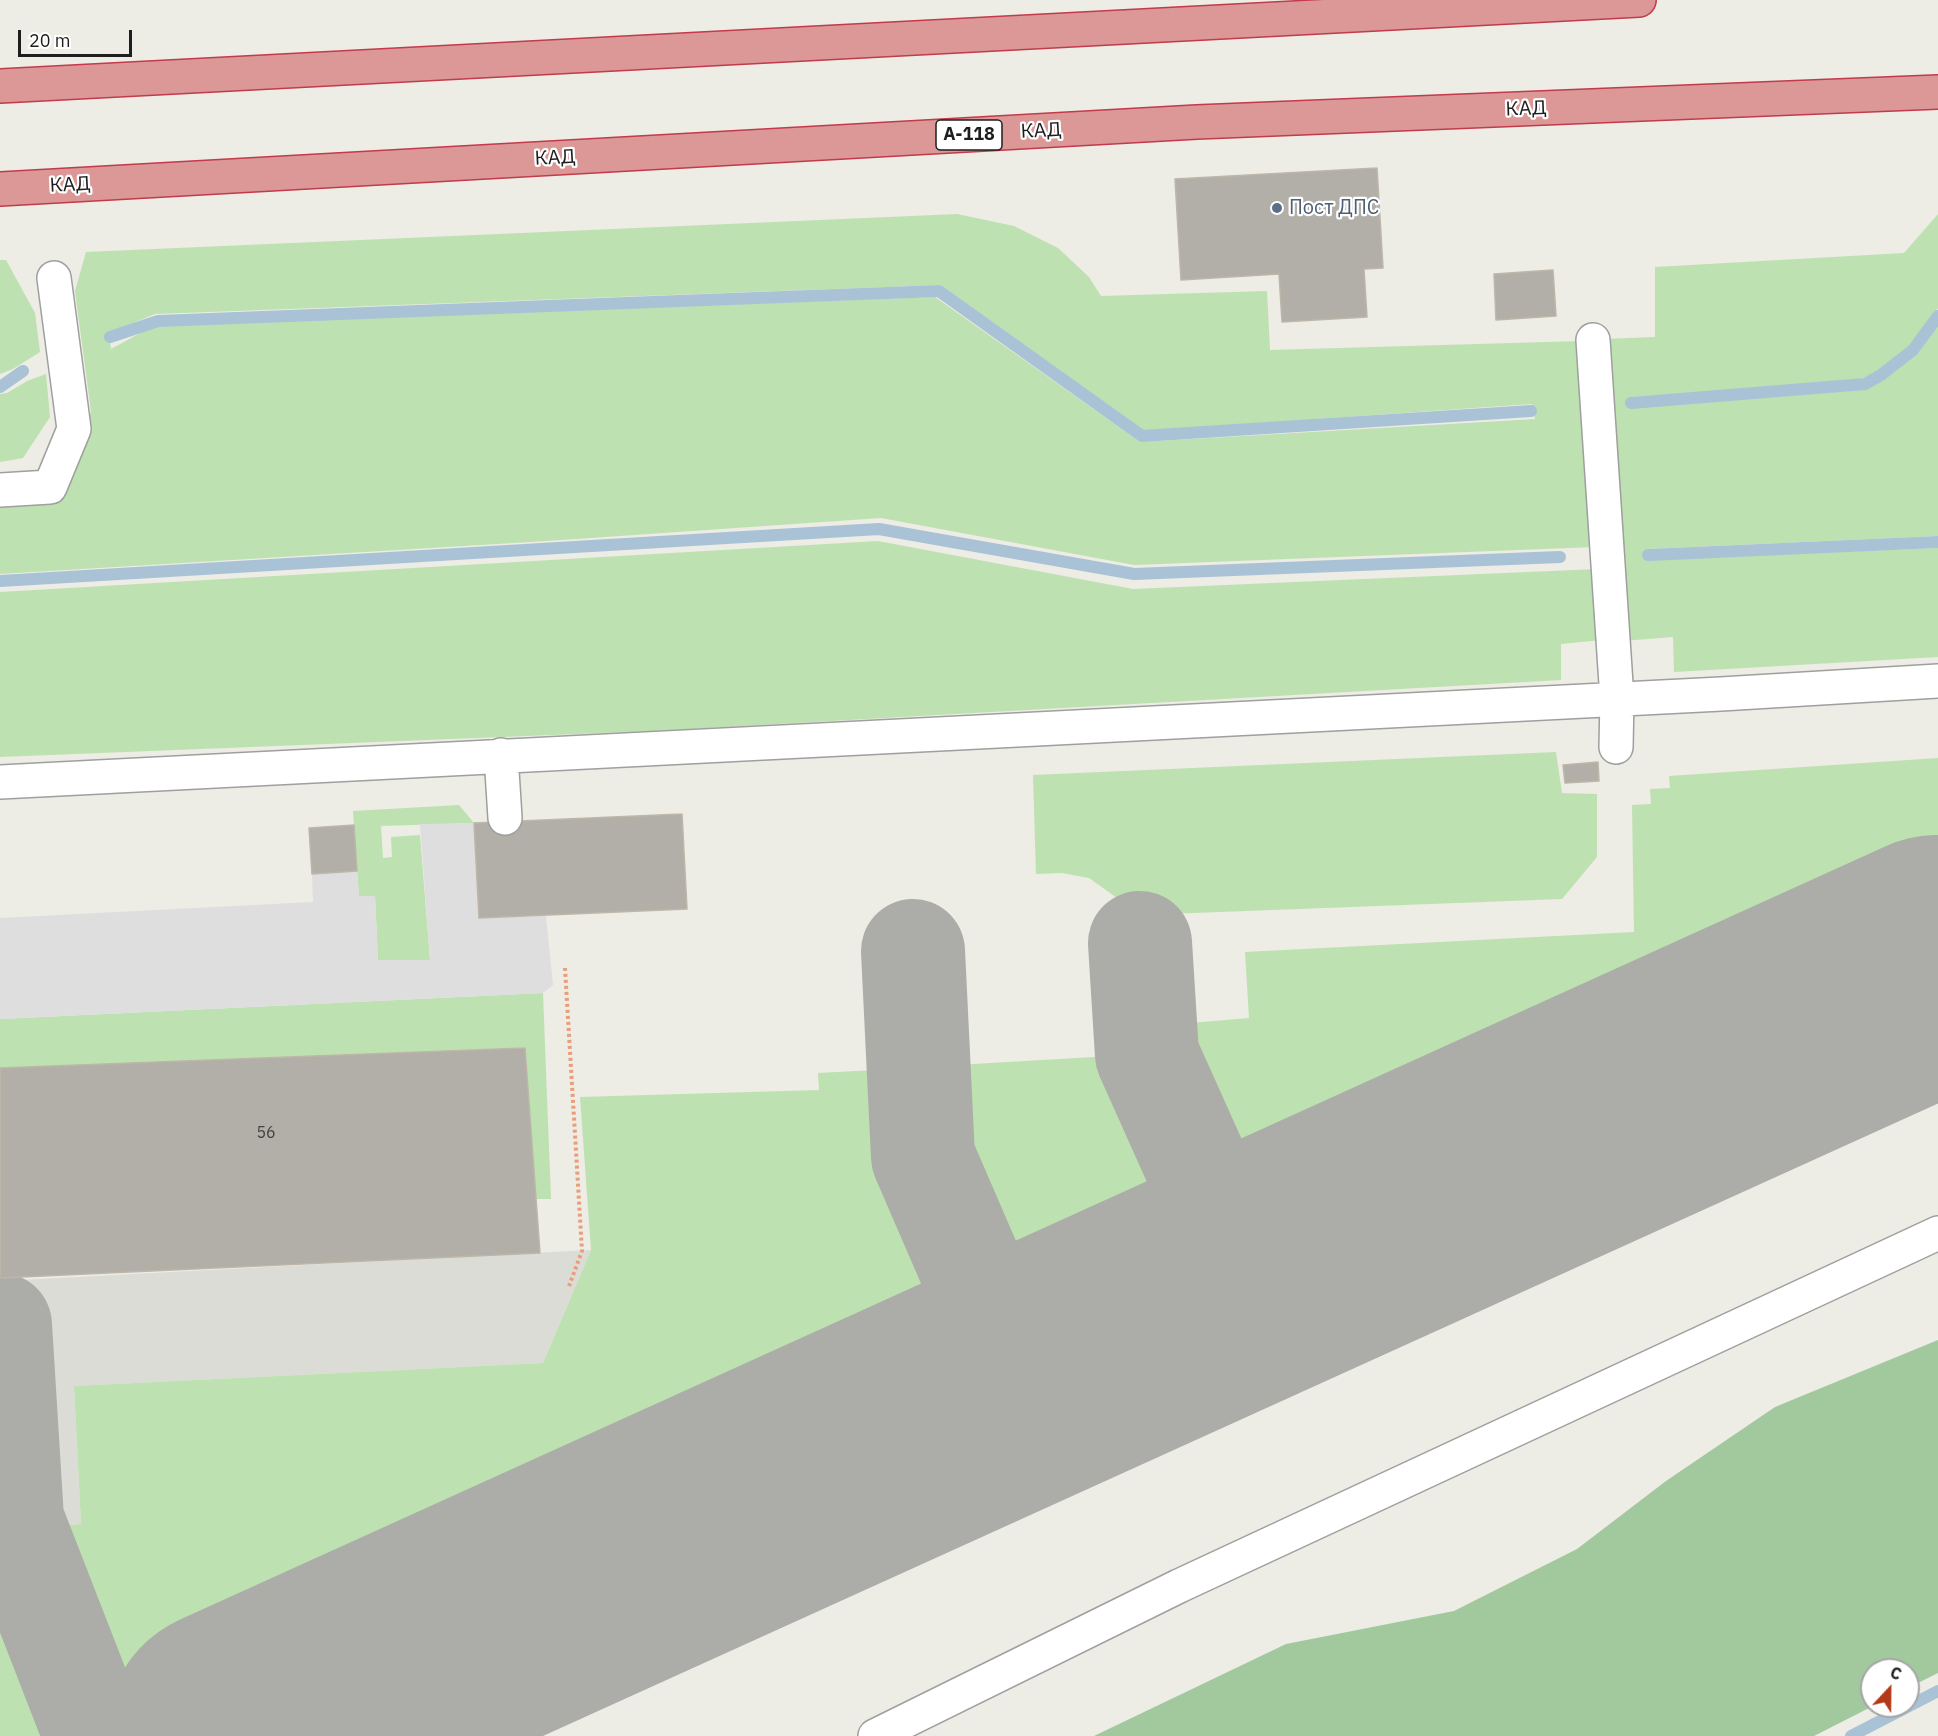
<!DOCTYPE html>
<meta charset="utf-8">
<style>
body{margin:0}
#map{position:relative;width:1938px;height:1736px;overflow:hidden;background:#edece5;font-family:"IBM Plex Sans",sans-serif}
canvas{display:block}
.north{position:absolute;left:1860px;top:1658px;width:60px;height:60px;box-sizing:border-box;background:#fff;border:2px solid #a5a5a5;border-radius:50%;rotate:22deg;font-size:16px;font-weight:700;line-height:24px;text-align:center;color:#1e1e1e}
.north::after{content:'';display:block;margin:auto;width:21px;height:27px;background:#b33a18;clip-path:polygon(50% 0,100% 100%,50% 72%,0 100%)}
.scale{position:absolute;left:18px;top:30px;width:114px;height:27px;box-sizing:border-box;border:3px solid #1e1e1e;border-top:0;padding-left:8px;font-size:18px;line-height:21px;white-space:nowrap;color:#1e1e1e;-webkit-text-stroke:4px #fff;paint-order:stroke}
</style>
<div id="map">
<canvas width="1938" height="1736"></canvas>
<div class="north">С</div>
<div class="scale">20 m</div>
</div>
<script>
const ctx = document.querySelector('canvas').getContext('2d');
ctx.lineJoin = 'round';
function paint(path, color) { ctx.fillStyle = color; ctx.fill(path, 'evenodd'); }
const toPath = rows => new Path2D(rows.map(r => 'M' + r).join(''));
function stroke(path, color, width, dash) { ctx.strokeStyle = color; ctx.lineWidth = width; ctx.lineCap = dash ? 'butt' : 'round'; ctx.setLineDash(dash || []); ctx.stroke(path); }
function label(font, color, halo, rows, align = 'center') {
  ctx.font = font + ' "IBM Plex Sans",sans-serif'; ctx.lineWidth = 4.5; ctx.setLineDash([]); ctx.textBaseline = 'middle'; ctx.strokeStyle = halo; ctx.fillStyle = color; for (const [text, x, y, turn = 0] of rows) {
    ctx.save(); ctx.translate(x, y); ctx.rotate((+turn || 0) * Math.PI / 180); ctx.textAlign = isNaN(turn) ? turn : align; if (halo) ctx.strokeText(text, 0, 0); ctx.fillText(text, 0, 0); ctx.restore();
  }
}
paint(toPath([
 [591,1250,543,1363,74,1386,81,1524,0,1532,0,1281]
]), '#dcdcd6');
paint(toPath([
 [957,214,1014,226,1058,248,1089,277,1101,296,1267,291,1270,350,1581,341,1595,547,1134,565,881,518,547,541,0,574,0,506,72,471,91,411,75,291,86,252],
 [941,285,1145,431,1532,404,1535,419,1140,442,935,297,155,325,111,349,109,333,155,314],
 [1938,214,1938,308,1911,344,1896,359,1878,372,1855,381,1631,397,1634,408,1859,390,1883,380,1900,367,1919,350,1938,323,1938,536,1647,549,1649,559,1938,548,1938,657,1674,672,1673,637,1623,641,1604,339,1655,337,1655,267,1904,253],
 [0,260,6,260,35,313,40,352,13,369,0,374],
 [46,374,50,417,23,458,0,462,0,394,7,393,27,381],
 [878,541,1133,589,1597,569,1601,640,1561,644,1561,680,653,731,0,757,0,592],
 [1556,752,1562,793,1597,794,1597,857,1562,899,1141,915,1089,878,1062,873,1036,874,1033,775],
 [1938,758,1938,887,1270,1191,1220,1175,1170,1052,1167,1025,1249,1018,1245,952,1634,932,1632,805,1651,804,1650,789,1670,788,1669,776],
 [459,805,474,823,381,826,383,858,392,857,391,837,420,835,430,960,378,960,375,896,359,897,353,811],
 [543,993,551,1199,536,1199,525,1048,0,1069,0,1019],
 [1128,1055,1187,1184,1170,1235,1046,1293,1000,1272,947,1152,939,1066],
 [893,1069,900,1159,957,1296,940,1340,145,1697,102,1687,39,1528,81,1524,74,1386,543,1363,591,1250,580,1097,819,1090,818,1073],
 [0,1560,56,1701,45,1736,0,1736]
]), '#bee1b1');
paint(toPath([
 [1938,1340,1938,1673,1908,1688,1908,1670,1872,1670,1873,1706,1814,1736,1094,1736,1286,1644,1454,1611,1577,1549,1666,1481,1775,1407]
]), '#a2c89e');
paint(toPath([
 [474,823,479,918,546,916,553,985,543,993,0,1019,0,918,313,902,312,874,357,871,359,896,375,896,378,960,430,960,420,824]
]), '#dedede');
stroke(toPath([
 [110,337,158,321,939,291,1142,436,1531,411],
 [0,387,23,371],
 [1631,403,1865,384,1881,375,1913,350,1938,316],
 [1648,555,1938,542],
 [0,581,879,529,1134,574,1560,557],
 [1851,1736,1938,1691]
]), '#aac2d6', 12);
stroke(toPath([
 [1140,943,1147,1055,1246,1276],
 [913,951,923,1157,1019,1379],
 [0,1325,12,1520,96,1736]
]), '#acaca8', 104);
stroke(toPath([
 [233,1736,1938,963]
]), '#acaca8', 256);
const building = toPath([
 [1377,168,1383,268,1364,269,1367,317,1282,322,1279,274,1181,280,1175,179,1377,168],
 [1553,270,1556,316,1496,320,1494,274,1553,270],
 [1598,762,1599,781,1565,783,1563,765,1598,762],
 [682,814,687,909,479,918,474,823,682,814],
 [354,825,357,871,312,874,309,828,354,825],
 [525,1048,540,1253,0,1278,0,1068,525,1048]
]);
paint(building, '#b2afa8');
stroke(building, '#bdb6a9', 1.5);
const minor = toPath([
 [1593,340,1617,699,1616,747],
 [0,490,50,487,74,429,54,278],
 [501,755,505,818],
 [0,782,1721,694,1938,681],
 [875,1736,1179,1586,1938,1233]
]);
const highway = toPath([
 [0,86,1639,0],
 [0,189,1197,122,1938,92]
]);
stroke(minor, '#9f9f9f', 36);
stroke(highway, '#c33a4b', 36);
stroke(toPath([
 [565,968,582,1251,569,1286]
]), '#e89e7b', 4, [3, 3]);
stroke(minor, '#fff', 33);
stroke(highway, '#db9896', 33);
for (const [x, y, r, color] of [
 [1277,208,6,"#5c6f8a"]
]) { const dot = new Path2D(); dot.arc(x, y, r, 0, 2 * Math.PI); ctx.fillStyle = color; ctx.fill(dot); stroke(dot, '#fff', 2); }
label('16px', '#434240', null, [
 ["56",266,1133]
]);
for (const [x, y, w] of [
 [969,135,66]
]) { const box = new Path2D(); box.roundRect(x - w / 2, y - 15, w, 30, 4.5); ctx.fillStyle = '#fff'; ctx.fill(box); stroke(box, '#1e1e1e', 1.5); }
label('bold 18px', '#1e1e1e', null, [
 ["А-118",969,135]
]);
label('20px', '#1e1e1e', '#fff', [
 ["КАД",1526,109,-2],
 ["КАД",1041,131,-3],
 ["КАД",555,158,-3],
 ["КАД",70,185,-3]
]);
label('20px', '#4e5e75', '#fff', [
 ["Пост ДПС",1289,208]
], 'left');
</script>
